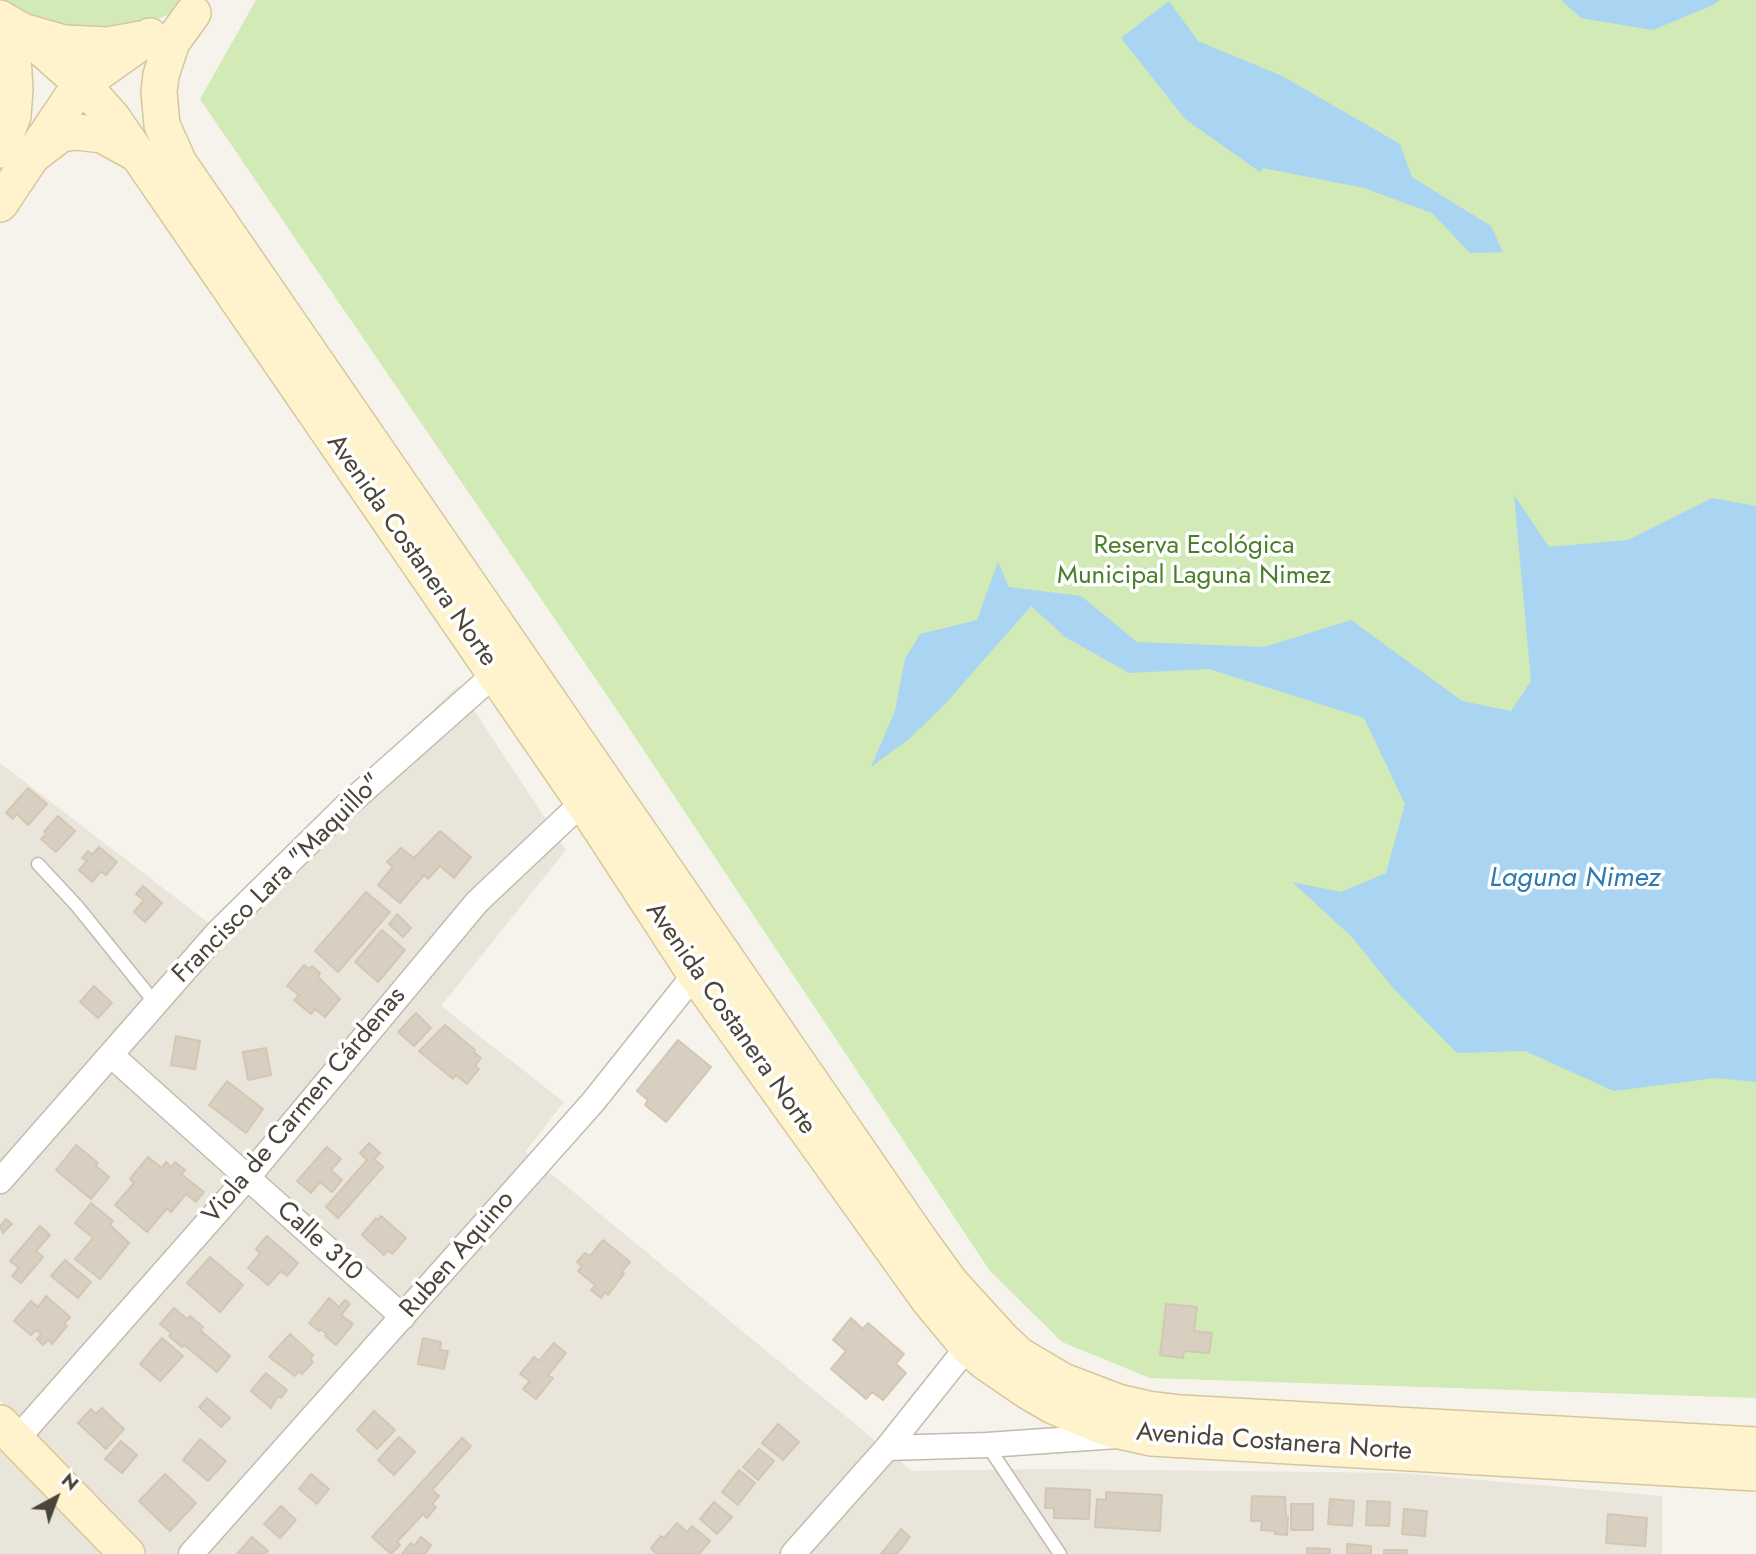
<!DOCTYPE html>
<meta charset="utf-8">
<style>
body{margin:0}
#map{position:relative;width:1756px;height:1554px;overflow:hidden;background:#f6f3ec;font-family:Jost,sans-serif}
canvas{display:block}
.north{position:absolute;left:21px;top:1463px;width:70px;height:70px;-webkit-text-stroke:5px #fff;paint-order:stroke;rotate:41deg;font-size:19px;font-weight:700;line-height:28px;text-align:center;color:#4b4439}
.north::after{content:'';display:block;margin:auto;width:24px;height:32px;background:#4b4439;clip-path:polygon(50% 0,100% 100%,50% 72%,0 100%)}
</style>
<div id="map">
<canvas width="1756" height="1554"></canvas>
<div class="north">N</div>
</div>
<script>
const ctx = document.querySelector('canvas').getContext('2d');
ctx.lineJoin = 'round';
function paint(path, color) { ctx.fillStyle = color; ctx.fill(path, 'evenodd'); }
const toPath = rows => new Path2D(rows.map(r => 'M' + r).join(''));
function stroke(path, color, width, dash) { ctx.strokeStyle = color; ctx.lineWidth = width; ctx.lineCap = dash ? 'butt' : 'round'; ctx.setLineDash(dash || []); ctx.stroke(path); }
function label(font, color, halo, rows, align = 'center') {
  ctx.font = font + ' Jost,sans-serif'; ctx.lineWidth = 7; ctx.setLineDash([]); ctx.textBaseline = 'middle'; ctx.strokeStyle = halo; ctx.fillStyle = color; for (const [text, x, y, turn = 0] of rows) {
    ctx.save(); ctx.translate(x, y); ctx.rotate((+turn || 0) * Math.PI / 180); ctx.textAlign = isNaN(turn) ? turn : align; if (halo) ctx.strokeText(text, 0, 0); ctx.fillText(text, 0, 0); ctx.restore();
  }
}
paint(toPath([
 [458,686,566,850,441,1006,564,1102,525,1152,912,1471,1045,1469,1402,1473,1662,1496,1662,1554,0,1554,0,1428,13,1415,0,1400,0,763,210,924]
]), '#eae5da');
paint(toPath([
 [0,0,190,0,171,13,149,24,73,33,0,5],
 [256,0,1756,0,1756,1398,1150,1378,1062,1342,990,1271,623,719,200,99]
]), '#d2eab5');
paint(toPath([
 [1561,0,1720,0,1713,5,1653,30,1581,18],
 [1169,1,1198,41,1282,76,1400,144,1412,177,1491,226,1503,252,1470,253,1432,213,1364,188,1263,168,1260,172,1185,119,1121,38],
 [1514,495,1549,547,1628,540,1712,498,1756,506,1756,1082,1716,1078,1614,1091,1525,1051,1457,1053,1394,989,1351,936,1292,882,1341,892,1386,873,1405,804,1364,718,1209,669,1129,673,1058,633,1063,635,1031,606,945,704,909,739,871,767,895,711,905,659,920,634,977,620,998,562,1009,587,1081,596,1137,642,1264,647,1351,620,1462,701,1511,711,1531,681]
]), '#a9d4f2');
const building = toPath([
 [28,788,47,804,28,825,17,814,13,819,6,813,28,788],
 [58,816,75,831,56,852,41,839,46,834,44,832,58,816],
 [440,831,471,857,454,878,440,866,428,879,424,875,400,903,378,885,393,867,387,862,401,848,414,858,440,831],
 [99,847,117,862,106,875,101,871,92,882,79,870,87,861,82,858,88,851,92,855,99,847],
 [143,886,162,903,145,922,134,912,144,900,136,894,143,886],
 [366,892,390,912,338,972,315,951,366,892],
 [397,914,411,928,403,937,389,924,397,914],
 [382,930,405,950,378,982,355,962,382,930],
 [304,965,309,969,312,966,320,973,318,977,340,999,325,1017,315,1009,311,1014,294,1000,299,995,287,986,304,965],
 [94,986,112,1003,98,1018,80,1002,94,986],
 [416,1013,431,1028,414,1046,398,1032,416,1013],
 [445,1025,475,1050,474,1052,481,1058,475,1066,479,1069,467,1084,456,1075,453,1079,419,1051,445,1025],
 [176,1036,200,1041,195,1069,171,1065,176,1036],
 [678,1040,711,1067,666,1122,645,1105,648,1100,637,1091,678,1040],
 [266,1048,271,1075,248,1080,243,1052,266,1048],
 [227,1081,263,1109,246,1133,209,1105,227,1081],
 [369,1143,380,1153,374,1159,383,1167,338,1218,326,1207,367,1160,360,1153,369,1143],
 [76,1145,98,1163,96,1166,109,1177,91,1199,56,1170,76,1145],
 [327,1147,341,1159,331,1170,342,1180,332,1192,320,1182,311,1193,297,1181,327,1147],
 [148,1157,162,1168,166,1162,171,1167,175,1162,185,1170,181,1174,204,1192,196,1202,186,1194,171,1212,167,1208,147,1232,115,1205,134,1183,130,1179,148,1157],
 [91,1203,113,1221,110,1225,129,1243,100,1279,75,1259,93,1238,75,1223,91,1203],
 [381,1216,406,1238,392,1254,388,1250,384,1255,362,1235,376,1218,378,1220,381,1216],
 [6,1219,12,1224,3,1233,0,1226,6,1219],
 [40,1226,50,1235,36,1251,43,1257,21,1283,12,1276,19,1268,10,1261,40,1226],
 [267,1236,298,1263,287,1276,281,1271,268,1285,248,1268,260,1253,256,1249,267,1236],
 [603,1240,630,1262,622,1272,624,1274,608,1295,605,1292,601,1298,591,1290,595,1285,578,1271,582,1266,577,1262,585,1253,590,1256,603,1240],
 [210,1257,243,1285,220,1312,187,1283,210,1257],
 [65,1260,91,1282,78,1298,51,1276,65,1260],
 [46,1296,70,1317,64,1324,67,1326,52,1344,48,1340,43,1345,37,1339,41,1334,36,1330,31,1335,14,1321,31,1301,38,1307,46,1296],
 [329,1298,339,1307,345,1300,350,1304,341,1315,353,1324,336,1345,325,1336,327,1334,320,1329,319,1331,309,1323,329,1298],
 [1166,1304,1197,1307,1194,1331,1212,1333,1209,1353,1184,1351,1183,1358,1160,1355,1166,1304],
 [174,1308,187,1319,190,1316,203,1327,200,1330,230,1356,217,1372,184,1345,182,1347,169,1336,171,1333,160,1324,174,1308],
 [851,1318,863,1329,868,1323,904,1354,896,1364,906,1373,883,1400,872,1392,866,1399,831,1369,846,1351,833,1340,851,1318],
 [290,1334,313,1355,310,1360,313,1362,302,1374,299,1371,295,1376,269,1357,290,1334],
 [162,1338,183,1356,160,1381,140,1364,162,1338],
 [423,1338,441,1342,440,1350,448,1351,444,1369,418,1364,423,1338],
 [554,1343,566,1353,548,1375,553,1378,536,1399,523,1389,530,1381,520,1374,534,1357,539,1361,554,1343],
 [266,1373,287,1390,281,1398,278,1396,271,1408,251,1391,266,1373],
 [207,1398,230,1418,221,1427,199,1407,207,1398],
 [102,1408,124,1429,106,1449,78,1423,91,1409,96,1414,102,1408],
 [374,1411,395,1430,377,1449,357,1430,374,1411],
 [778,1424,799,1442,783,1460,762,1443,778,1424],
 [399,1437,415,1452,394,1475,378,1460,399,1437],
 [462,1438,471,1446,432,1490,439,1496,432,1504,436,1507,427,1518,423,1514,397,1542,400,1545,391,1554,372,1537,462,1438],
 [200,1439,226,1461,208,1481,183,1460,200,1439],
 [121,1441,137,1455,122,1473,105,1459,121,1441],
 [759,1449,774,1461,758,1480,743,1467,759,1449],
 [739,1470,755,1483,738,1505,722,1492,739,1470],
 [165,1474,196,1503,170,1531,139,1501,165,1474],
 [311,1474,329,1489,317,1504,299,1489,311,1474],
 [1046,1488,1090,1490,1089,1519,1054,1518,1054,1508,1045,1508,1046,1488],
 [1106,1492,1162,1495,1160,1531,1095,1527,1097,1499,1106,1500,1106,1492],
 [1252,1496,1285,1497,1286,1516,1288,1517,1287,1535,1275,1534,1275,1531,1261,1530,1262,1521,1251,1521,1252,1496],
 [1330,1499,1354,1501,1352,1526,1328,1524,1330,1499],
 [1367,1501,1390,1502,1389,1526,1366,1525,1367,1501],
 [714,1502,732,1517,717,1534,700,1519,714,1502],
 [1291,1504,1313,1504,1313,1530,1291,1530,1291,1504],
 [281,1506,296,1520,280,1538,264,1524,281,1506],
 [1404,1509,1427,1511,1425,1536,1402,1534,1404,1509],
 [1608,1514,1647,1518,1645,1546,1606,1543,1608,1514],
 [677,1523,687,1532,692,1526,710,1541,699,1554,657,1554,651,1548,661,1536,664,1538,677,1523],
 [901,1529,910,1537,897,1554,881,1554,901,1529],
 [252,1537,268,1551,265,1554,237,1554,252,1537],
 [421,1537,431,1545,425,1554,402,1554,411,1543,414,1546,421,1537],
 [1347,1544,1371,1546,1371,1554,1347,1554,1347,1544],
 [1307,1548,1330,1549,1330,1554,1307,1554,1307,1548],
 [1384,1550,1407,1550,1407,1554,1384,1554,1384,1550]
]);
paint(building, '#d8cfc1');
stroke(building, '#d3c7b4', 2);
const lane = toPath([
 [38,864,77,906,156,1004],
 [987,1445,1060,1554]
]);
const street = toPath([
 [111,1055,403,1317],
 [0,1181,219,931,346,806,505,665],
 [16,1440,247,1178,477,902,583,802,595,795],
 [887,1448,987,1445,1117,1436],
 [191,1554,593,1102,695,974,707,966],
 [793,1554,887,1448,977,1335]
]);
const secondary = toPath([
 [193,13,172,42,161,75,159,92,162,125,179,163,919,1239,951,1283,1002,1339,1019,1355,1063,1381,1118,1402,1148,1409,1181,1413,1756,1445],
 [0,18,22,31,64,43,108,45,141,39],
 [0,27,13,57,15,89,13,116,0,150],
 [22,31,83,85,112,117,583,802,695,974,928,1299,967,1346,985,1362,1029,1392,1053,1406,1106,1428,1151,1438,1756,1473],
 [35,154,61,134,76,132,102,135,135,153],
 [0,204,73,95,95,75,150,36],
 [0,1423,127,1554]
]);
stroke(lane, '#c2bbae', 15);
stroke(street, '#c2bbae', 27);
stroke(secondary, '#d6c79b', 38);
stroke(lane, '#fff', 12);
stroke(street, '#fff', 24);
stroke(secondary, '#fff3cd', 35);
label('26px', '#4a7f2a', '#fff', [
 ["Reserva Ecológica",1194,547],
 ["Municipal Laguna Nimez",1194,577]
]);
label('26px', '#4b4439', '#fff', [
 ["Avenida Costanera Norte",411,551,55],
 ["Francisco Lara \"Maquillo\"",278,879,-45],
 ["Avenida Costanera Norte",730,1019,55],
 ["Viola de Carmen Cárdenas",305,1106,-50],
 ["Calle 310",319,1242,42],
 ["Ruben Aquino",458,1255,-49],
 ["Avenida Costanera Norte",1274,1443,4]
]);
label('italic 28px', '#2e7ab2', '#fff', [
 ["Laguna Nimez",1575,879]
]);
</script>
